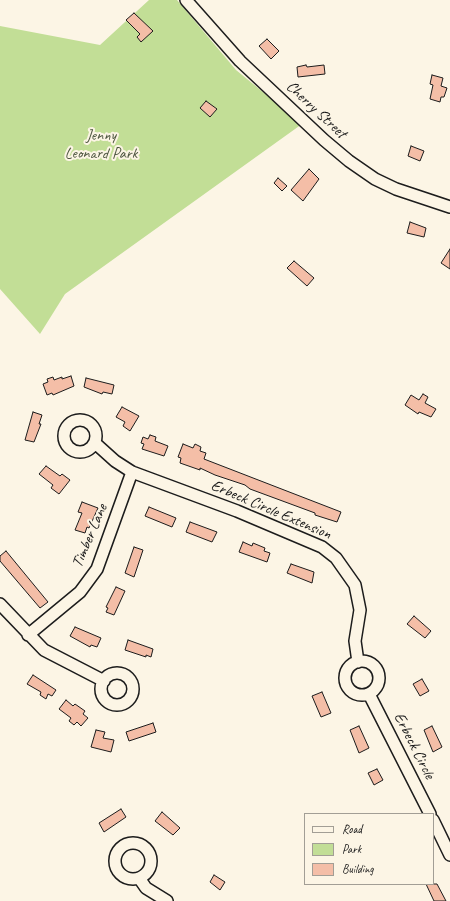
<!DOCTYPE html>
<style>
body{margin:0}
#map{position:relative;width:450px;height:901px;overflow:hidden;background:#fcf5e5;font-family:Caveat,sans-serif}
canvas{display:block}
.legend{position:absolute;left:304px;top:813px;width:130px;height:72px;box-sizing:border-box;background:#fcf5e5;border:1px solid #a29e95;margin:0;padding:5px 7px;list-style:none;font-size:12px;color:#1c1c1c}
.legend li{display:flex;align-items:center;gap:8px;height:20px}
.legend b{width:20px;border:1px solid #a29e95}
</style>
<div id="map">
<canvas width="450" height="901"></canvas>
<ul class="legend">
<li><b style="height:5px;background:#fcf5e5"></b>Road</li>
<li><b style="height:11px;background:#c2de96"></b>Park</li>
<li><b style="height:11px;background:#f4bea7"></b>Building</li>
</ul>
</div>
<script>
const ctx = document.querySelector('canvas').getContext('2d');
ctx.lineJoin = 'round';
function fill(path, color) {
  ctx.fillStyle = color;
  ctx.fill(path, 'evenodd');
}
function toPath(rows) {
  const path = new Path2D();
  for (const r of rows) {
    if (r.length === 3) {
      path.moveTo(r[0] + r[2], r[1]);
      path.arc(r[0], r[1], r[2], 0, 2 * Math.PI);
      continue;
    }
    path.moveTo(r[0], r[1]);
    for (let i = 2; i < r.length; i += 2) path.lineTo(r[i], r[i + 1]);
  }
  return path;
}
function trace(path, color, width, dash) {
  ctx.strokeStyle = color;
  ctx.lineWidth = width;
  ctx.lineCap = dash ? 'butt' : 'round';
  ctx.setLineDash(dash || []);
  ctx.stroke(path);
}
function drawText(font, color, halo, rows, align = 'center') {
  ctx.font = font + ' Caveat,sans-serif';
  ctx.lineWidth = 4;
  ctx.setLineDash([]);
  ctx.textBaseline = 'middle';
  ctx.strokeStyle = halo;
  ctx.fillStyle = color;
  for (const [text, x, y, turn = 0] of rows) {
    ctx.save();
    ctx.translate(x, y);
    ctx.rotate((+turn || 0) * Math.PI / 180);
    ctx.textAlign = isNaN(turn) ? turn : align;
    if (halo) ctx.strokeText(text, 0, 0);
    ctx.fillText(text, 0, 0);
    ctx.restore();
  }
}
fill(toPath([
 [149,0,177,0,236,70,302,124,65,294,40,334,0,289,0,26,100,45]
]), '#c2de96');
const building = toPath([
 [134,13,153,31,141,42,137,37,140,34,126,20,134,13],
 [267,39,279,51,271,59,259,46,267,39],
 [306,65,307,67,324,65,325,74,298,77,297,67,306,65],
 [432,75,443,78,441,86,447,88,444,97,441,97,440,102,430,99,433,85,430,84,432,75],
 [206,101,217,109,210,117,200,108,206,101],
 [411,146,424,151,420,161,408,156,411,146],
 [309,169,319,179,303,201,291,190,309,169],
 [278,178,287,186,282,191,274,183,278,178],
 [410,222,426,228,424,237,407,233,410,222],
 [450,249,450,269,441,263,450,249],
 [294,261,314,278,307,286,287,268,294,261],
 [71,376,74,386,53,395,52,393,47,395,43,384,48,382,47,379,53,377,54,380,62,377,62,379,71,376],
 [86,378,114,385,112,394,103,392,102,394,84,387,86,378],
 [423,394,428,397,425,403,436,409,431,417,419,412,418,414,405,405,411,395,419,400,423,394],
 [122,407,139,416,130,431,123,426,125,422,116,417,122,407],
 [33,412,42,415,39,424,41,424,34,442,25,440,33,412],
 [150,435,156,437,155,441,168,446,164,456,142,449,144,444,141,443,143,437,148,439,150,435],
 [183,444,193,448,195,444,201,447,200,451,206,453,204,459,341,512,337,522,315,515,315,513,250,489,245,485,215,475,200,468,200,470,180,463,181,458,178,457,183,444],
 [46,466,60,476,62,474,70,480,59,494,51,488,53,485,39,474,46,466],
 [82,502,98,508,89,528,87,527,85,533,75,530,82,513,78,512,82,502],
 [149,507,176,518,172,527,145,516,149,507],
 [190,522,217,532,212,542,186,532,190,522],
 [243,542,252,546,253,543,265,548,264,551,270,553,267,562,239,552,243,542],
 [134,547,143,550,134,577,125,573,134,547],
 [6,551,48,602,40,608,0,561,0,556,6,551],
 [291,564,314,572,312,583,287,573,291,564],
 [116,587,125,591,114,615,106,612,108,608,106,607,116,587],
 [414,616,431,631,425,638,407,624,414,616],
 [75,627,101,638,97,647,91,645,90,647,70,636,75,627],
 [128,640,153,649,151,657,146,655,146,657,125,650,128,640],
 [33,675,56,690,52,696,48,694,46,699,40,695,41,692,27,684,33,675],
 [422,679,429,691,420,696,413,684,422,679],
 [322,692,331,713,321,717,312,696,322,692],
 [66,700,73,706,75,704,85,711,83,714,88,718,81,726,77,722,74,725,69,721,71,718,59,709,66,700],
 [153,723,156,732,129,741,126,732,153,723],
 [359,726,369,748,359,753,350,730,359,726],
 [432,726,442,747,433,752,424,730,432,726],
 [96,730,105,732,103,738,114,740,111,752,91,747,96,730],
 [377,769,383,780,374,785,368,773,377,769],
 [121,809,126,817,104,832,99,823,121,809],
 [162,812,180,828,173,835,155,821,162,812],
 [214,875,225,882,220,890,210,882,214,875],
 [426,884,437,884,446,901,434,901,426,884]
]);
fill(building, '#f4bea7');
trace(building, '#1c1c1c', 1);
const minor = toPath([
 [186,0,240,61,324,140,349,161,375,179,396,189,450,207],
 [80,436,16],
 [95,443,115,461,132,472,237,511,322,547,336,558,355,585,360,610,355,641,358,662],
 [0,604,44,650,104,681],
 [28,635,80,592,97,569,132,472],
 [362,678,17],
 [117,689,16],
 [369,694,430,814],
 [433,820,450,855],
 [133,861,18],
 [139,878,146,888,167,901]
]);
trace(minor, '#1c1c1c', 14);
trace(minor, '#fcf5e5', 11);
drawText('16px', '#1c1c1c', '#fcf5e5', [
 ["Cherry Street",316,110,43],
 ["Erbeck Circle Extension",271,510,23],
 ["Timber Lane",90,536,-67],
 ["Erbeck Circle",414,746,63]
]);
drawText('16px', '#4e5641', '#fcf5e5', [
 ["Jenny",101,136],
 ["Leonard Park",101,154]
]);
</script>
